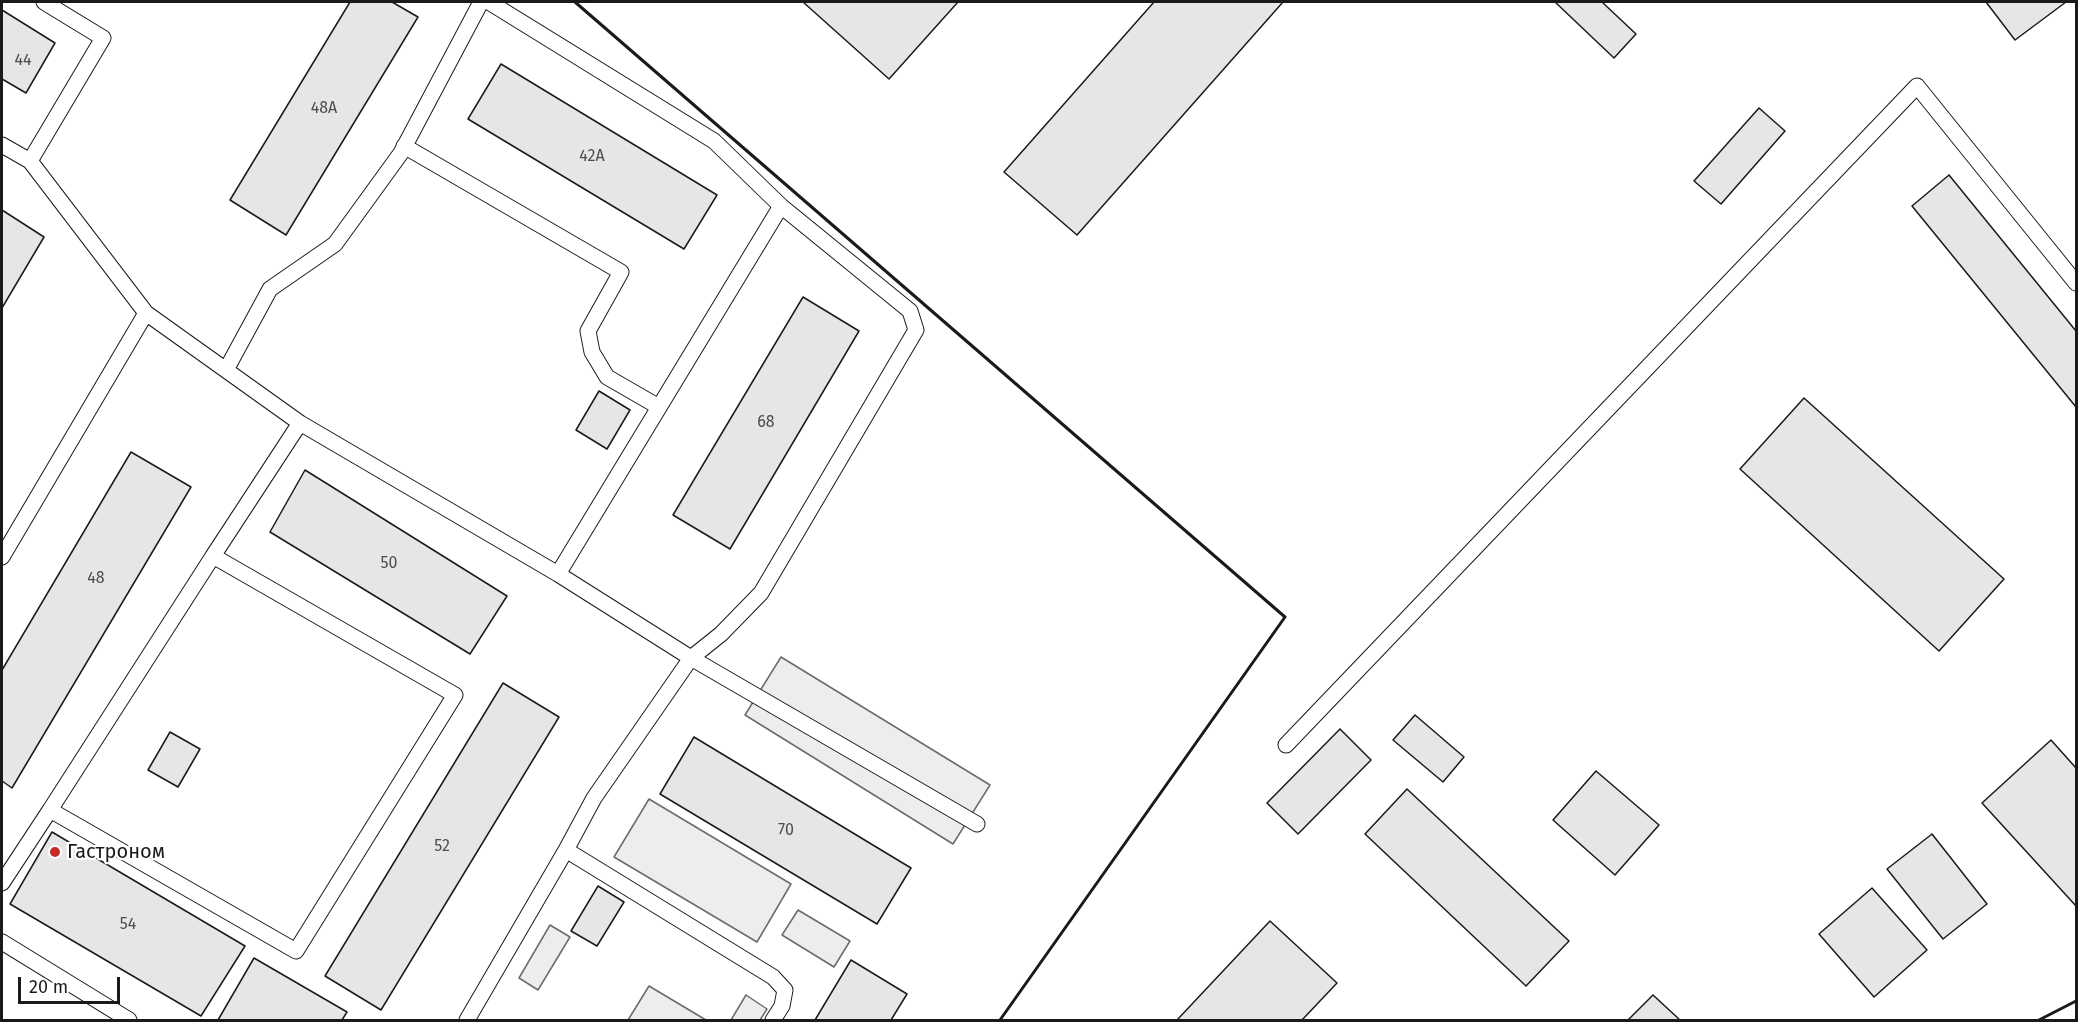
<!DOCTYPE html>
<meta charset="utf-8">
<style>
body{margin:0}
#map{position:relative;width:2078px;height:1022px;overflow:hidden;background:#fff;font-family:"Fira Sans",sans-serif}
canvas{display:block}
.frame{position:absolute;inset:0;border:3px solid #1a1a1a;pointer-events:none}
.scale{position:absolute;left:18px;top:977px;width:102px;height:27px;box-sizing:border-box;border:3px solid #1a1a1a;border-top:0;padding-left:8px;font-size:18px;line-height:21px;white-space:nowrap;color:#1a1a1a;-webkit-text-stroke:4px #fff;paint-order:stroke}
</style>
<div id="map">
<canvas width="2078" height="1022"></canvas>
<div class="frame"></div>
<div class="scale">20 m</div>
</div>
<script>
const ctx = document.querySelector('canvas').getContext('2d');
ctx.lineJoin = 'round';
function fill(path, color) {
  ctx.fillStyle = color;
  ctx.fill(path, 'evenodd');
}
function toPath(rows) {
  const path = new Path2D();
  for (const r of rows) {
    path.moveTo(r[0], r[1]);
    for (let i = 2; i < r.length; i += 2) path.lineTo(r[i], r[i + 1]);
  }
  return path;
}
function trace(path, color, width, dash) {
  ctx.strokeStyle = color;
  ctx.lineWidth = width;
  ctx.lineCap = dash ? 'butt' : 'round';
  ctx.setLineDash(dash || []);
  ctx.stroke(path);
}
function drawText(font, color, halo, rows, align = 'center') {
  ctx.font = font + ' "Fira Sans",sans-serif';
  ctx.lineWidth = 4.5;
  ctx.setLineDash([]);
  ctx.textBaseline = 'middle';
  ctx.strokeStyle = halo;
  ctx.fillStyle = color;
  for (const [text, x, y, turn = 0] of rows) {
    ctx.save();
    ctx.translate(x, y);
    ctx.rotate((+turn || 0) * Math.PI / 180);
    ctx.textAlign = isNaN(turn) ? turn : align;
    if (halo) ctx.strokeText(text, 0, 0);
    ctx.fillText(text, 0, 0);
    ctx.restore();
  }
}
const built = toPath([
 [781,657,990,785,953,844,745,715,781,657],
 [649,799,791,884,757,942,614,857,649,799],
 [798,910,850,941,834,967,782,935,798,910],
 [550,925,570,937,538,990,519,978,550,925],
 [649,986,706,1020,628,1020,649,986],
 [746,995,767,1009,760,1020,731,1020,746,995]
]);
fill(built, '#ededed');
trace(built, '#6a6a6a', 1.5);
const building = toPath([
 [350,2,392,2,418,17,286,235,230,200,350,2],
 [803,2,958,2,889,79,803,2],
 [1154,2,1283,2,1077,235,1004,172,1154,2],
 [1555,2,1602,2,1636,34,1614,58,1555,2],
 [1986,2,2066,2,2015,40,1986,2],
 [2,10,55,43,26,93,2,79,2,10],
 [501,64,717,195,684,249,468,119,501,64],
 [1759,108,1785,131,1721,204,1694,181,1759,108],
 [1949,175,2076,331,2076,407,1912,206,1949,175],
 [2,210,44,237,2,308,2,210],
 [803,297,859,331,730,549,673,515,803,297],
 [599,391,630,410,607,449,576,430,599,391],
 [1804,398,2004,579,1939,651,1740,469,1804,398],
 [131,452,191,487,12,788,2,781,2,670,131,452],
 [305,470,507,596,470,654,270,532,305,470],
 [503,683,559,717,381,1010,325,976,503,683],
 [1415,715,1464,757,1443,782,1393,740,1415,715],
 [1340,729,1371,760,1298,834,1267,803,1340,729],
 [170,732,200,749,178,787,148,770,170,732],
 [694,737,911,868,877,924,660,794,694,737],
 [2051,740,2076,768,2076,906,1982,803,2051,740],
 [1596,771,1659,825,1615,875,1553,820,1596,771],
 [1407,789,1569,941,1526,986,1365,834,1407,789],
 [52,832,245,946,201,1016,10,904,52,832],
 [1932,834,1987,904,1943,939,1887,869,1932,834],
 [598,886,624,902,597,946,571,931,598,886],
 [1872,888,1927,950,1874,997,1819,934,1872,888],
 [1270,921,1337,983,1302,1020,1177,1020,1270,921],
 [254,958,347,1012,342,1020,218,1020,254,958],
 [851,960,907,994,891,1020,815,1020,851,960],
 [1653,995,1680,1020,1628,1020,1653,995]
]);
fill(building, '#e6e6e6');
trace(building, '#1a1a1a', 1.5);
const lane = toPath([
 [489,2,714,141,781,206,558,574],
 [2,145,30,161,146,313,300,423,213,556,455,695,296,951,50,810,2,883],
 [404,146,621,272,588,331,592,352,607,377,659,407],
 [30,161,103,38,44,2],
 [781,206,910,311,916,330,761,593,721,634,691,658,977,824],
 [226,370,270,289,335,244,401,153,481,2],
 [300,423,558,574,691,658,594,798,566,850],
 [2,557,146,313],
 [1286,745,1917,86,2076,283],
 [50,810,213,556],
 [2,942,129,1020],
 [467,1020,566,850,773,977,785,990,782,1006,773,1020]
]);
trace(lane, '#1a1a1a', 17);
trace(lane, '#fff', 15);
trace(toPath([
 [575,2,1285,617,1000,1020],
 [2039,1020,2076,1001]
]), '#1a1a1a', 3);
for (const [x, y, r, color] of [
 [55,852,6,"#c62828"]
]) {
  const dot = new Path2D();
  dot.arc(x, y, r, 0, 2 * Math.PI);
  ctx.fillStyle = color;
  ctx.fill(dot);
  trace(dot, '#fff', 2);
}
drawText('16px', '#4d4d4d', null, [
 ["44",23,61],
 ["48А",324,109],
 ["42А",592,157],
 ["68",766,423],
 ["50",389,564],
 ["48",96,579],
 ["70",786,831],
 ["52",442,847],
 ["54",128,925]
]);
drawText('20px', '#1a1a1a', '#fff', [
 ["Гастроном",67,852]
], 'left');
</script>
